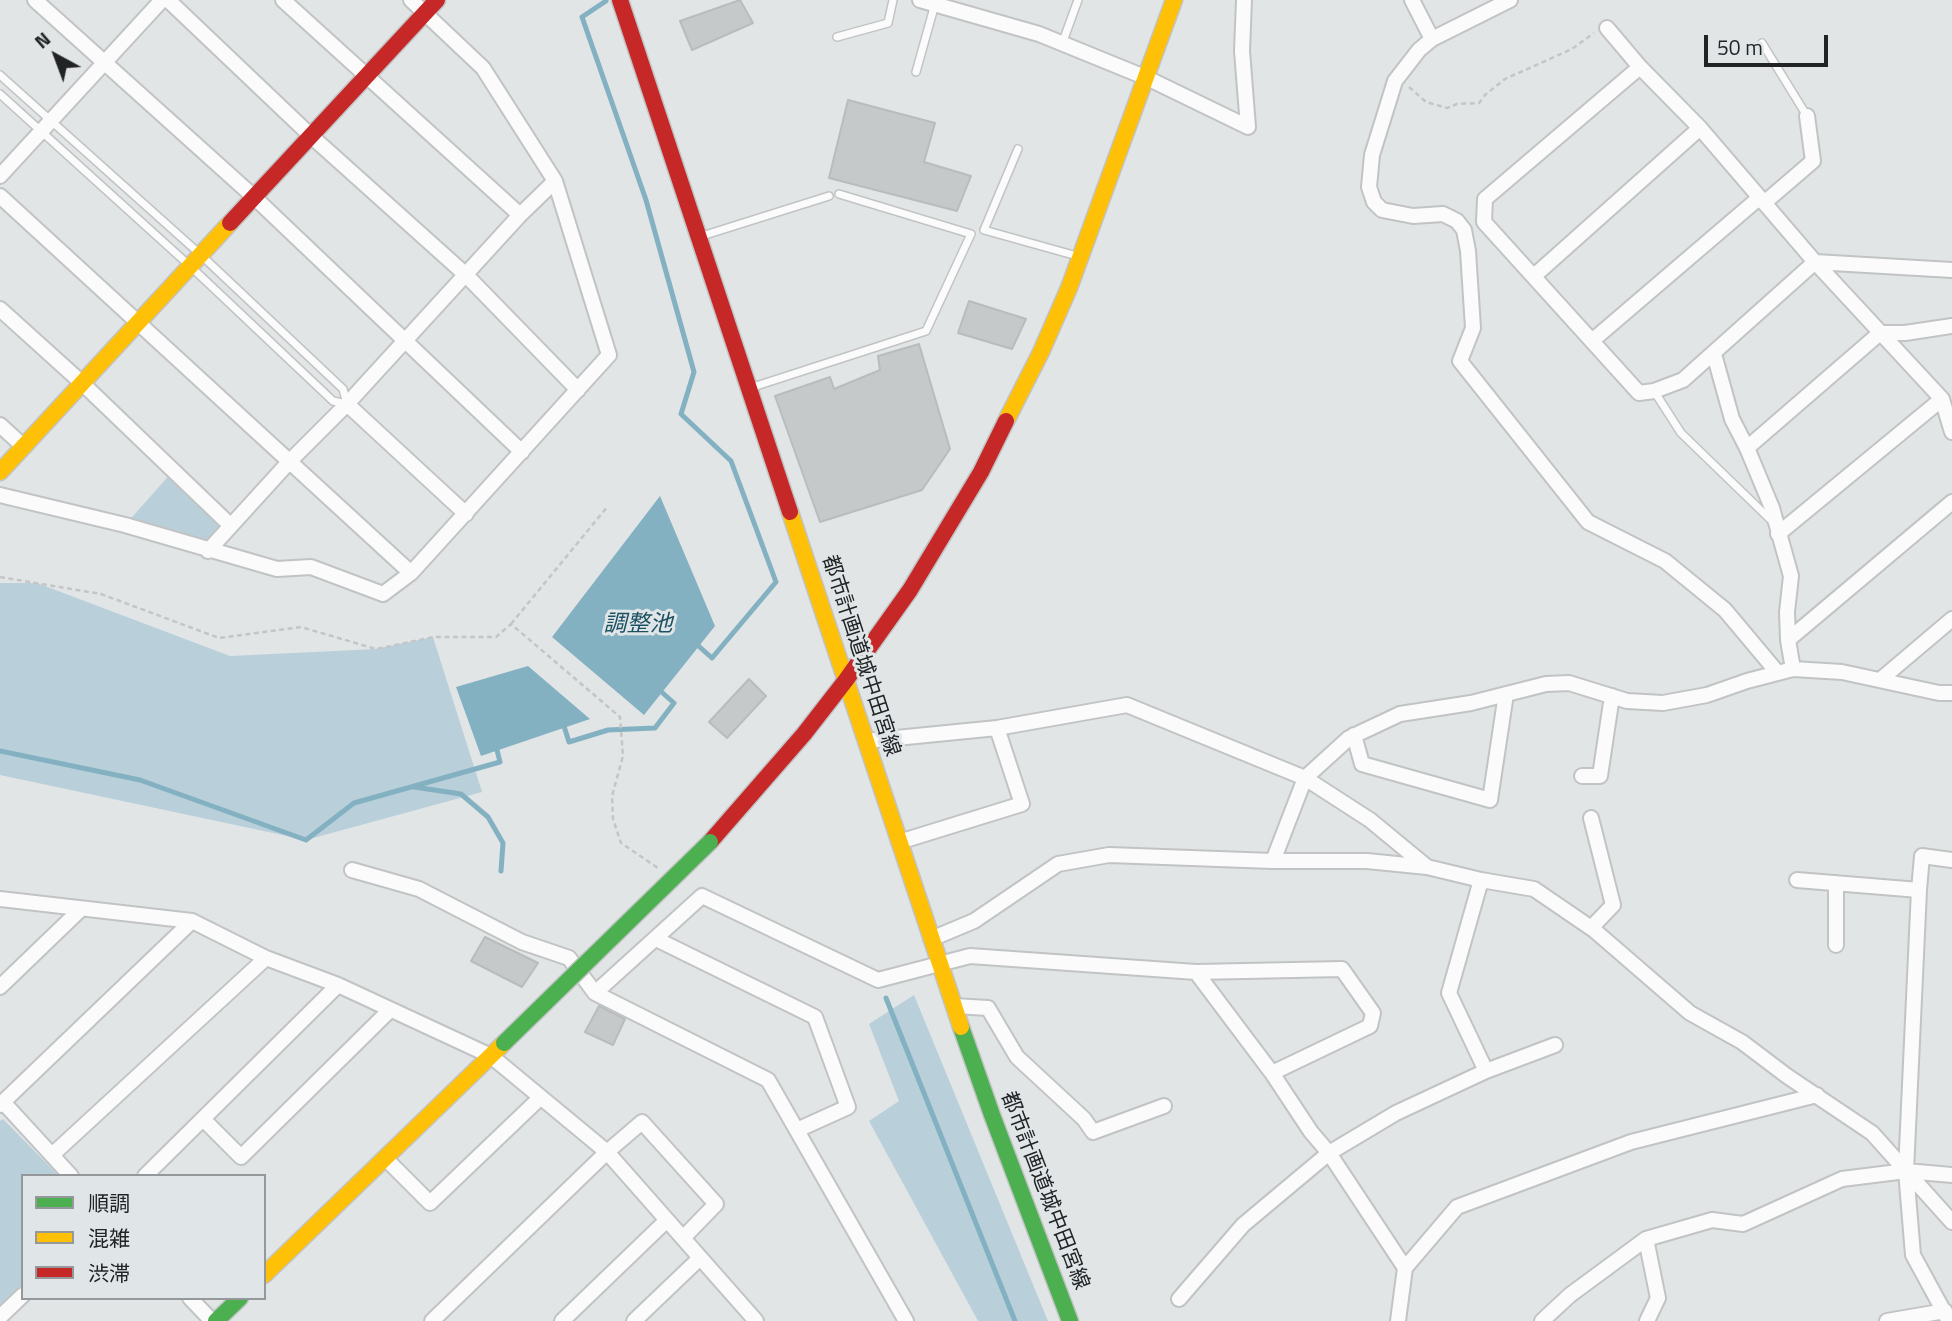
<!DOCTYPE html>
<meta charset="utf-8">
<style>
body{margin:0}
#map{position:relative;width:1952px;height:1321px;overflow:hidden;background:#e2e5e6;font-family:"Titillium Web","Noto Sans JP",sans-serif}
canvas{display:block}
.legend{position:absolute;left:21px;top:1174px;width:245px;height:126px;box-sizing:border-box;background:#e0e6e8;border:2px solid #94989a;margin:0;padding:9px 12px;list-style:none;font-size:21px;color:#212324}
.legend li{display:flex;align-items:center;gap:14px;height:35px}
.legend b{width:35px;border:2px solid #94989a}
.north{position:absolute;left:21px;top:21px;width:70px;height:70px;-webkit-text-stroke:5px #e0e6e8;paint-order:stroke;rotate:319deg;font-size:19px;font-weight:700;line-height:28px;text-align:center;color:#212324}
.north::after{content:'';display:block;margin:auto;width:24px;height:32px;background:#212324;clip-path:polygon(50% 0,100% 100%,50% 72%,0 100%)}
.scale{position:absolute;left:1704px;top:35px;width:124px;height:32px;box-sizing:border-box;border:4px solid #212324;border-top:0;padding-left:9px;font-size:21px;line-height:24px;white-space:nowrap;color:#212324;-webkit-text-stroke:5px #e0e6e8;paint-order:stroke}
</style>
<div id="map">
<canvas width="1952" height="1321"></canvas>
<ul class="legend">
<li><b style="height:9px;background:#4caf50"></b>順調</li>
<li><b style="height:9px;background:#ffc107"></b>混雑</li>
<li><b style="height:9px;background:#c62828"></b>渋滞</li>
</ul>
<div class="north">N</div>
<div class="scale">50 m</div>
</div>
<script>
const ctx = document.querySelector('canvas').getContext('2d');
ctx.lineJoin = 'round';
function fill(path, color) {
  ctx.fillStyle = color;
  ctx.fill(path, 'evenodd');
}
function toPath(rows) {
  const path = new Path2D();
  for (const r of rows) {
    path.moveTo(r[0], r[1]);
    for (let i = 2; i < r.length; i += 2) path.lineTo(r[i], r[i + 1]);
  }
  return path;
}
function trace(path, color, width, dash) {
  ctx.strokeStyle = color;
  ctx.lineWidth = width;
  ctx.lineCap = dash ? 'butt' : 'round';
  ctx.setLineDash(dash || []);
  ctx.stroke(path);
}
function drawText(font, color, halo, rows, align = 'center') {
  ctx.font = font + ' "Titillium Web","Noto Sans JP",sans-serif';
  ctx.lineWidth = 6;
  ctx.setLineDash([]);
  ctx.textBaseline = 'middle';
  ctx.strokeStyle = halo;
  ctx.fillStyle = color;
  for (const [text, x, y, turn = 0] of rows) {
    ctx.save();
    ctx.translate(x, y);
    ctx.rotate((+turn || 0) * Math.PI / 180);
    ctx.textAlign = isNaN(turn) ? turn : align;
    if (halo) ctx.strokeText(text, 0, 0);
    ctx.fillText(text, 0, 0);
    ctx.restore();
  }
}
fill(toPath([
 [173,471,230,525,208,551,125,525],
 [0,583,37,583,230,656,376,649,433,637,482,792,306,840,0,775],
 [914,995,1048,1321,978,1321,869,1121,899,1101,869,1024],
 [3,1119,59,1176,23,1176,23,1284,0,1307,0,1121]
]), '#b9d0da');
fill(toPath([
 [660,496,715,626,644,715,552,637],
 [528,666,590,719,481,756,456,687]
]), '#84b1c2');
trace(toPath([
 [606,1,582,17,646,200,694,372,681,414,731,461,776,582,712,658,694,642],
 [563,723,569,742,608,730,655,728,674,703,657,688],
 [0,751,140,780,306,840,354,803,500,762,496,746],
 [414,787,461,794,488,817,503,843,501,871],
 [886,998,1015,1321]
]), '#84b1c2', 5);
const building = toPath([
 [740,0,753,23,692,50,680,21,740,0],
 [848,100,935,123,924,162,971,176,957,211,829,178,848,100],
 [969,301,1026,319,1012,349,958,333,969,301],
 [919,344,950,449,922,490,820,522,775,396,830,377,834,389,880,370,878,356,919,344],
 [749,679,766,696,727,738,709,722,749,679],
 [485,937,538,963,522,987,471,961,485,937],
 [599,1006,625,1019,613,1045,585,1032,599,1006]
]);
fill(building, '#c6c9c9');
trace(building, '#b9bcbd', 2);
const lane = toPath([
 [837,37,888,23,893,0],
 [1762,43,1807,116],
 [1062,44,1078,0],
 [916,72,935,4],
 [0,75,201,255,343,389,347,404],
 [0,94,190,266,333,401,347,404],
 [1018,149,984,230,1077,256],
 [702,236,829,196],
 [753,387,926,331,971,234,839,194],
 [1654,391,1681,433,1773,522]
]);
const street = toPath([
 [35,0,254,197,522,452],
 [168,0,310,135,466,275,578,390],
 [283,0,520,215],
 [920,0,1039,34,1147,78,1248,127,1242,51,1244,0],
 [1412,0,1432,39],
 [1510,0,1432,39,1419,50,1395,81,1372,155,1369,187,1374,202,1382,210,1413,216,1443,214,1457,221,1464,230,1468,251,1473,328,1460,361,1588,522,1665,561,1725,610,1777,672],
 [1607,28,1640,67,1700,128,1815,262,1942,399,1952,432],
 [1640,67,1485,199,1484,222,1639,393,1654,391,1683,380,1815,262,1952,270],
 [0,176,162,0],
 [0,196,411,573],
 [1764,203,1813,161,1807,116],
 [1534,276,1700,128],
 [0,309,82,383,230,525],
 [1593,340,1759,198],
 [1714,354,1732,419,1747,448,1772,508,1791,576,1787,612,1788,640,1793,669],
 [347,404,466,514],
 [0,425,24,447],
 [1747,448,1880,333,1905,333,1952,326],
 [0,495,125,525,277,569,311,567,383,594,411,573,609,355,555,181,483,68,411,0],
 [1778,534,1942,399],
 [208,551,289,462,347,404,520,215,555,181],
 [1788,640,1952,502],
 [1880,680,1952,619],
 [1952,693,1939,693,1842,672,1793,669,1747,681,1707,695,1663,703,1627,701,1569,683,1546,684,1471,703,1400,714,1349,738,1305,778,1273,861,1367,861,1427,867,1481,880,1534,889,1594,930,1690,1013,1742,1042,1787,1076,1872,1133,1952,1222],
 [1354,735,1362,764,1490,800,1506,694],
 [866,741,997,728,1127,705,1305,778,1370,820,1427,867],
 [1582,776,1600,776,1612,696],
 [1591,818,1613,905,1591,928],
 [899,842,1022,804,997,728],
 [352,870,419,889,522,942,569,958,595,993],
 [1481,880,1449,993,1486,1071],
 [1797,880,1919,890,1922,856,1952,860],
 [1919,890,1906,1171,1913,1255,1949,1321],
 [0,899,192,921,266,958,338,985,491,1056,607,1152,756,1321],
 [656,939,815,1017,848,1107,797,1130],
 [931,939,974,921,1058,864,1109,855,1273,861],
 [1836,945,1836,883],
 [1196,972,1272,1073,1311,1132,1329,1153,1405,1268],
 [0,987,81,909],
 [954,1006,988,1008,1017,1057,1084,1119,1093,1132,1164,1106],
 [3,1102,71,1176],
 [0,1105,192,921],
 [203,1119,241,1157,390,1010],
 [52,1155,266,958],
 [385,1158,430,1203,541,1097],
 [145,1176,338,985],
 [1646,1239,1658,1298,1647,1321],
 [190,1298,212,1321],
 [1179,1299,1243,1225,1329,1153,1396,1113,1486,1071,1555,1045],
 [0,1317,23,1295],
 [432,1321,607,1152,642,1122,716,1204,683,1238],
 [562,1321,667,1220],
 [634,1321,700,1258],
 [906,1321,768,1080,595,993,702,896,878,980,970,956,1196,972,1342,969,1373,1013,1370,1026,1272,1073],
 [1398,1321,1405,1268,1457,1207,1631,1142,1817,1095],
 [1542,1321,1570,1295,1646,1239,1712,1220,1743,1224,1842,1179,1906,1171,1952,1175],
 [1887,1321,1945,1311]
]);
const fast = toPath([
 [961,1027,992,1115,1070,1321],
 [216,1321,240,1298]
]);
const slow = toPath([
 [1006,421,1041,352,1069,288,1174,0],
 [0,472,230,223],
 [790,512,961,1027],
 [264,1275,504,1043]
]);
const jam = toPath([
 [620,0,790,512],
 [230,223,437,0],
 [710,842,804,734,846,680,910,590,981,472,1006,421]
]);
trace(lane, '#c1c3c4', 10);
trace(street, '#c1c3c4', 18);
trace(fast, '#c1c3c4', 19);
trace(slow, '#c1c3c4', 19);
trace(jam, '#c1c3c4', 19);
trace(toPath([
 [1409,87,1426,102,1447,108,1457,104,1479,103,1485,95,1505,79,1572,49,1594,33],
 [0,577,101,594,219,638,301,627,376,649,433,637,496,637,511,624,620,717,623,756,612,796,613,819,621,843,658,868],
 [511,624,608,506]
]), '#c4c5c6', 2.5, [5, 3.5]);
trace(lane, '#fbfbfb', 7);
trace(street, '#fbfbfb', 14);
trace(fast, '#4caf50', 16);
trace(slow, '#ffc107', 16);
trace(jam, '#c62828', 16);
const fastBridge = toPath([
 [504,1043,710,842]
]);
trace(fastBridge, '#c1c3c4', 19, []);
trace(fastBridge, '#4caf50', 16);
drawText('21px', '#212324', '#e0e6e8', [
 ["都市計画道城中田宮線",860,656,72],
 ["都市計画道城中田宮線",1044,1191,69]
]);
drawText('italic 23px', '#1c5163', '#e0e6e8', [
 ["調整池",638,625]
]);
</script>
